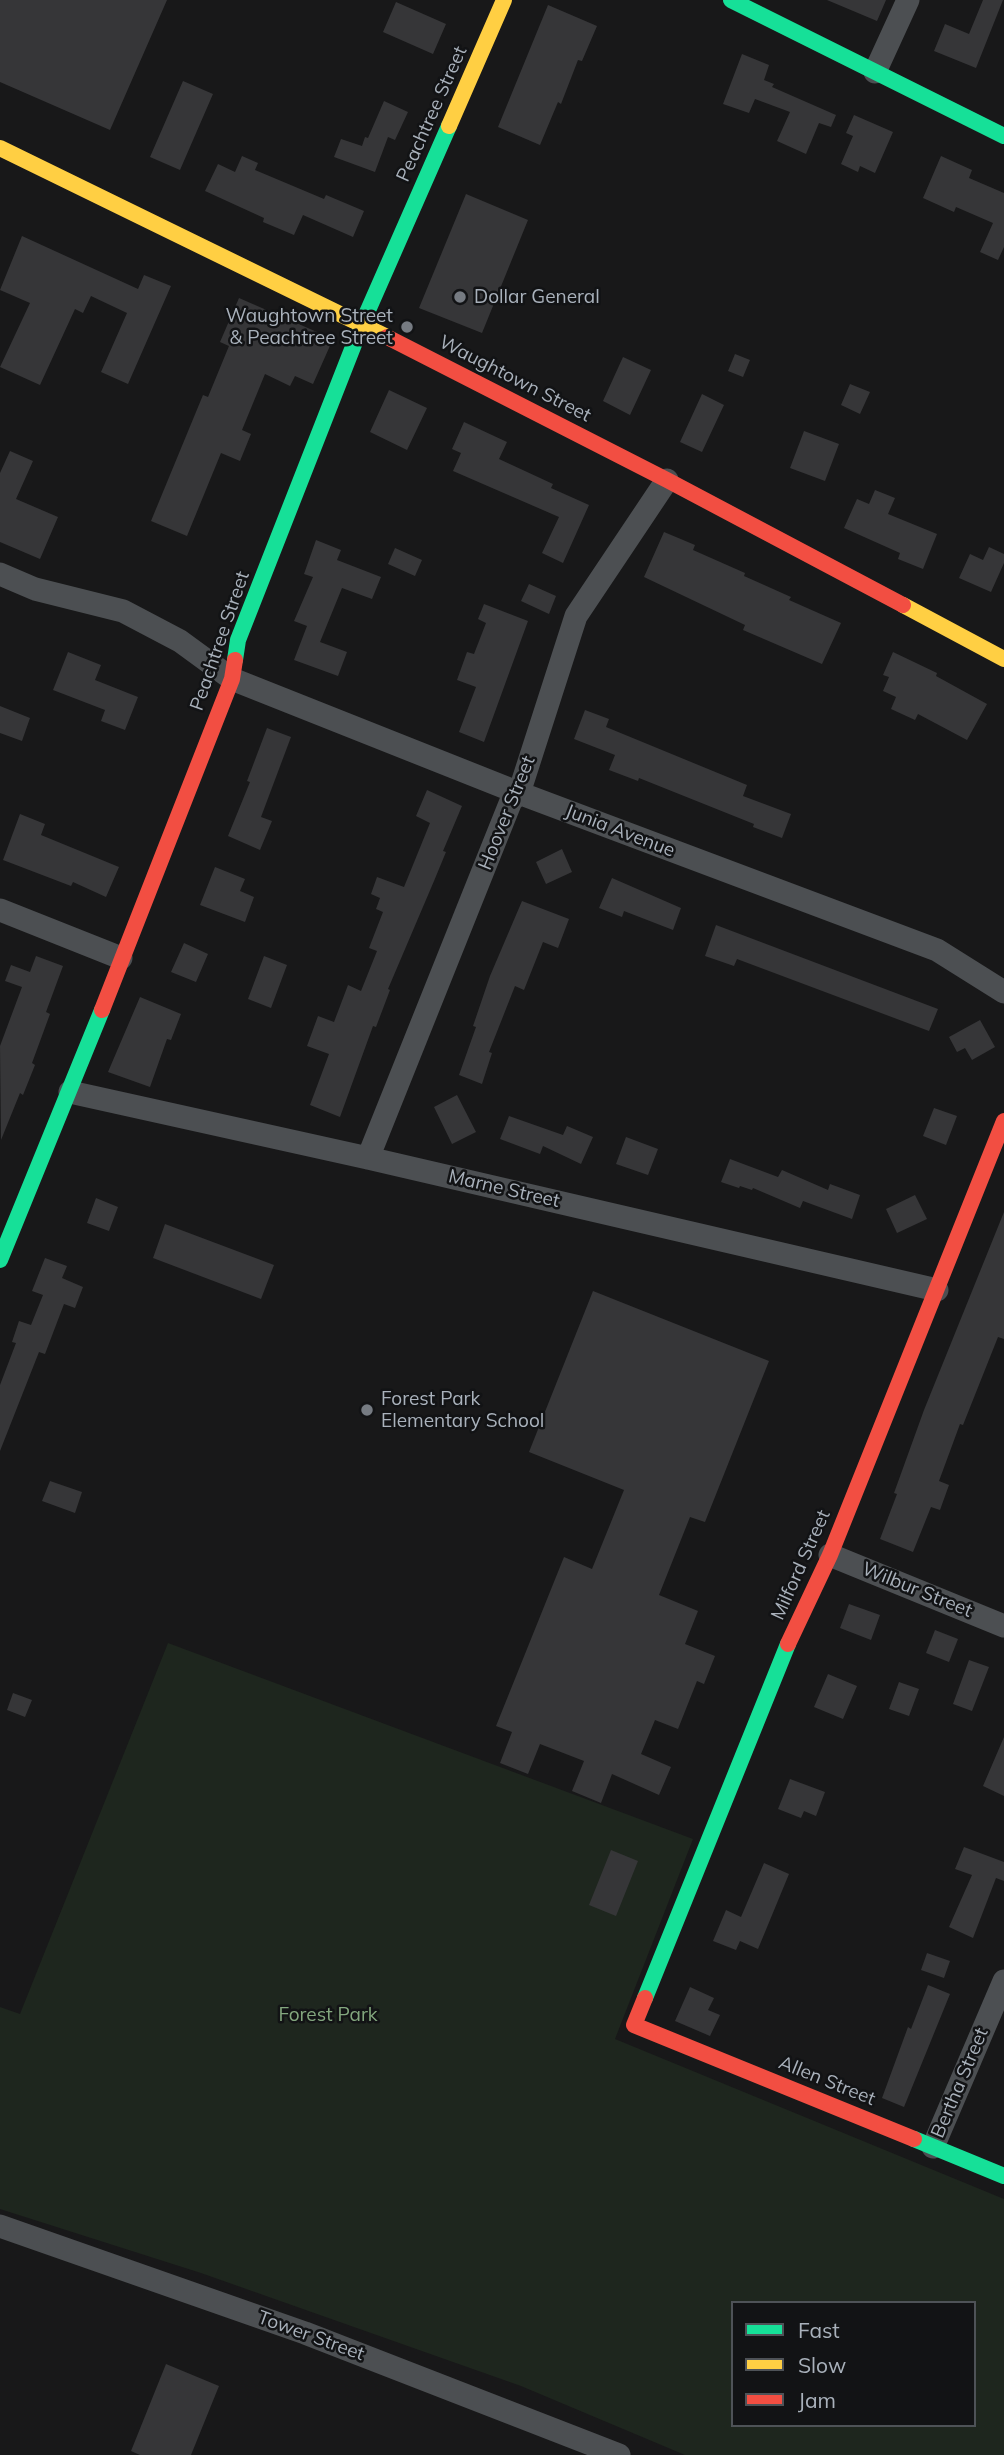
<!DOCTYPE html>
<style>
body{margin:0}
#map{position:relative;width:1004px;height:2455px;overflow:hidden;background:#181819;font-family:Mulish,sans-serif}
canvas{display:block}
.legend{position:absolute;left:731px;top:2301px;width:245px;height:126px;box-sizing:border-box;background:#121315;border:2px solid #4e5257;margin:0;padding:9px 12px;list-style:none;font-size:21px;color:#a9b1bb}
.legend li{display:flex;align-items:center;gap:14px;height:35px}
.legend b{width:35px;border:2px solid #4e5257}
</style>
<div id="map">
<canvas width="1004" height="2455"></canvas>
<ul class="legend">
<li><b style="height:9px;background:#16e098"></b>Fast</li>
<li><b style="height:9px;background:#ffcf43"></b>Slow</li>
<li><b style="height:9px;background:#f24e42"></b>Jam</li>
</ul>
</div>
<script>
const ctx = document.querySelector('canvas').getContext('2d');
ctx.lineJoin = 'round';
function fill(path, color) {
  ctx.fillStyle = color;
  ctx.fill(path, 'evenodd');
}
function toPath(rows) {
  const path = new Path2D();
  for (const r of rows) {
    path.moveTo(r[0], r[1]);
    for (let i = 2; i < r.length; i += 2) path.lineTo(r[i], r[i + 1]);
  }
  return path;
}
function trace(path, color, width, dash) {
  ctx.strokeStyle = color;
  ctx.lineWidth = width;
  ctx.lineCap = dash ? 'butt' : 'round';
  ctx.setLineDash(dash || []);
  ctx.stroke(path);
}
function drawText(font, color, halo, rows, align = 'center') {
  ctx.font = font + ' Mulish,sans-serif';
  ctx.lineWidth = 5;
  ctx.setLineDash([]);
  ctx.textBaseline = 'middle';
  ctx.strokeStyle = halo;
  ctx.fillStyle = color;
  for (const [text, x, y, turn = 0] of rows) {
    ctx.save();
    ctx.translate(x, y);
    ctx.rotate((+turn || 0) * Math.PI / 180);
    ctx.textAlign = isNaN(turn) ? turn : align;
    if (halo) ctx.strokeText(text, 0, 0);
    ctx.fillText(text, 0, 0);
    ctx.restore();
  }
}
fill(toPath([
 [168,1643,693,1839,615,2039,1004,2199,1004,2455,685,2455,521,2386,201,2273,0,2209,0,2007,20,2014],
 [733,2303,974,2303,974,2425,733,2425]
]), '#1e261e');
fill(toPath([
 [0,0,167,0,110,130,0,82],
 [827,0,886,0,877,21],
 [983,0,1003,0,976,68,934,51,945,24,969,34],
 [396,2,446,24,433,54,383,32],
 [548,5,597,26,582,61,578,60,561,104,558,102,540,145,498,127],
 [742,54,769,65,764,80,774,84,772,87,836,115,831,127,819,123,806,154,777,141,790,112,755,99,749,113,723,104],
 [183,81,213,94,180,170,150,157],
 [384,101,408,112,395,140,388,137,375,172,334,157,341,139,362,146,365,137,368,138],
 [854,115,893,132,875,173,860,166,858,172,841,164,853,136,846,133],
 [242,156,258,163,255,170,324,199,326,195,364,211,353,237,303,215,294,235,263,222,264,218,205,191,218,164,235,172],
 [941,156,972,170,969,178,1004,193,1004,247,998,260,980,252,993,223,956,207,954,212,923,198],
 [466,194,528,220,482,333,419,308],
 [22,236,138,289,144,275,171,286,128,384,101,372,127,313,91,296,83,313,75,309,40,385,0,367,30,303,0,290],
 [239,298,333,339,313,384,295,376,290,386,265,374,242,430,251,434,240,461,221,453,187,536,151,521,203,395,208,397,229,346,220,342],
 [735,354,750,360,743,377,728,371],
 [623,357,651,370,630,415,603,401],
 [850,384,870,392,860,414,841,405],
 [389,390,427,408,407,450,370,432],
 [702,394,724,405,702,452,680,442],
 [464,422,507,442,499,459,553,484,551,488,589,505,563,563,542,553,559,517,453,471,461,453,452,449],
 [804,431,839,444,825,481,790,468],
 [10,451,33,461,16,499,58,517,40,559,0,542,0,473],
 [875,490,895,498,888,514,937,534,923,569,898,559,900,553,844,528,857,499,869,504],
 [664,532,695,545,693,550,745,573,744,576,791,597,789,600,841,623,822,664,743,630,745,625,644,577],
 [316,540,341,550,337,560,381,577,372,599,342,588,320,642,347,652,338,676,294,660,307,626,294,621,313,577,304,574],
 [989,547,1004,554,1004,563,991,592,959,578,970,554,983,560],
 [395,548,422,560,415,576,388,564],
 [529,584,556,596,549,614,521,601],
 [484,604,528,621,484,742,459,732,476,687,457,680,467,652,474,654,486,623,478,619],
 [68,652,101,665,95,680,138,697,125,730,101,721,105,710,53,690],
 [893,652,937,673,936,676,987,704,967,740,918,714,915,720,891,709,896,697,883,691,889,677,883,675],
 [0,706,30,718,22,741,0,733],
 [585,710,609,719,606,727,747,785,743,796,791,814,782,838,753,827,754,824,639,778,638,781,609,770,615,755,574,739],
 [267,728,291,737,261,817,272,821,260,850,228,836,250,782,247,781],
 [427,790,462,806,443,851,446,852,434,881,388,989,390,990,376,1027,373,1026,340,1117,310,1105,329,1054,307,1046,318,1016,334,1022,348,985,361,991,377,951,369,948,383,912,376,909,380,898,371,894,377,877,404,887,430,823,416,816],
 [20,814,45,824,41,835,119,867,106,897,73,882,71,886,3,860],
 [562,849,572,872,546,884,536,862],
 [215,867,245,879,240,891,254,897,245,922,200,905],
 [612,878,681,908,673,930,624,911,622,917,599,908],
 [522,901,569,919,558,948,543,942,524,990,515,986,489,1052,492,1053,482,1084,459,1075,476,1027,473,1026,490,976],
 [716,925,938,1009,929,1031,737,959,734,966,705,956],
 [184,943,208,954,196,982,171,972],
 [36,956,63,966,46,1012,50,1014,32,1063,35,1065,23,1095,20,1093,1,1140,0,1046,22,987,5,981,11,965,30,972],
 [264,956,287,965,271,1008,248,999],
 [140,997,181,1014,171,1040,167,1039,150,1087,108,1072],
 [980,1020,995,1047,972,1060,965,1048,957,1052,949,1037],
 [457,1095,476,1132,452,1144,434,1107],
 [934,1108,957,1116,946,1145,923,1136],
 [509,1116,563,1135,567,1126,593,1137,581,1164,543,1146,540,1154,500,1139],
 [626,1137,658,1149,648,1175,616,1164],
 [730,1159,778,1177,782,1170,828,1190,830,1184,860,1195,852,1219,803,1201,800,1208,753,1188,752,1190,740,1186,739,1188,721,1182],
 [915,1195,927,1219,897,1233,886,1209],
 [96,1198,118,1207,109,1231,87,1223],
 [1004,1212,1004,1339,998,1337,963,1425,960,1424,939,1481,949,1485,940,1510,931,1507,913,1552,880,1539,897,1494,894,1493,924,1410],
 [165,1224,274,1265,261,1299,153,1258],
 [45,1258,67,1266,62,1278,83,1287,75,1308,64,1304,45,1354,39,1352,0,1451,0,1385,16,1343,12,1342,19,1321,31,1325,43,1295,32,1291],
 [593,1291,769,1361,705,1522,690,1517,659,1595,698,1611,685,1644,715,1656,704,1684,697,1681,678,1729,655,1720,641,1754,671,1767,659,1795,612,1774,601,1803,572,1791,584,1761,540,1744,528,1774,500,1763,512,1732,496,1726,564,1557,592,1569,624,1490,529,1452],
 [50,1481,82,1492,75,1513,42,1501],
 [849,1604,880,1615,871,1640,840,1628],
 [935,1630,958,1639,949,1662,926,1653],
 [969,1660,989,1667,972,1711,953,1704],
 [828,1674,857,1686,843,1719,814,1707],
 [899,1682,919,1689,909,1716,889,1709],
 [13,1693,32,1700,25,1717,7,1710],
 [1004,1737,1004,1796,983,1786],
 [790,1779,825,1792,816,1816,804,1811,801,1818,778,1809],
 [964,1847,1004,1862,1004,1881,996,1878,973,1938,949,1927,972,1875,955,1869],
 [611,1850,638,1861,616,1916,589,1905],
 [764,1863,789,1874,758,1949,740,1941,736,1950,713,1941,726,1910,741,1917],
 [927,1953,950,1961,944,1978,921,1970],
 [928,1985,950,1994,904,2107,882,2098,908,2027,911,2029],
 [690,1987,714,1998,708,2010,720,2015,710,2036,675,2021],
 [166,2364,219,2386,191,2455,140,2455,131,2451]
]), '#363638');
trace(toPath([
 [875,72,908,0],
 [0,574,35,589,123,611,180,641,232,679,519,793,937,950,1004,992],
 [0,910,121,958],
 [70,1092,368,1158,937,1290],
 [368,1158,511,801,519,793,576,616,667,480],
 [830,1555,1004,1626],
 [933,2147,1004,1981],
 [0,2226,305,2333,619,2455]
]), '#4c4f52', 23);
trace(toPath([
 [731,0,1004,136],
 [235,660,238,640,362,324,449,126],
 [0,1260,102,1010],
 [645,1998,788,1644],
 [914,2139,1004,2176]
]), '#16e098', 16);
trace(toPath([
 [449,126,504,0],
 [0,148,387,337],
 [903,605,1004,659]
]), '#ffcf43', 16);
trace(toPath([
 [387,337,667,480,903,605],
 [102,1010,232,679,235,660],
 [788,1644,830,1555,1004,1121],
 [645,1998,634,2025,914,2139]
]), '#f24e42', 16);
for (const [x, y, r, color] of [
 [460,297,7,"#767b82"],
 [407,327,7,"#767b82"],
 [367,1410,7,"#767b82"]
]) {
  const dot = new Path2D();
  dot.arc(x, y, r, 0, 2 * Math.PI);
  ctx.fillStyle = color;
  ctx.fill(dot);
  trace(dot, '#121315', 2.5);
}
drawText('19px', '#a9b1bb', '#121315', [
 ["Peachtree Street",432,114,-66],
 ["Waughtown Street",515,379,27],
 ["Peachtree Street",220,641,-71],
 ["Hoover Street",507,813,-68],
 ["Junia Avenue",620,831,21],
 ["Marne Street",504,1189,13],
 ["Milford Street",801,1565,-66],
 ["Wilbur Street",917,1590,22],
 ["Allen Street",827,2081,22],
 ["Bertha Street",960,2083,-67],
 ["Tower Street",311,2336,20]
]);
drawText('19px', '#a9b1bb', '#121315', [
 ["Dollar General",474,297],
 ["Waughtown Street",393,316,"right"],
 ["& Peachtree Street",393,338,"right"],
 ["Forest Park",381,1399],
 ["Elementary School",381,1421]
], 'left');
drawText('19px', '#83a77e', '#121315', [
 ["Forest Park",328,2015]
]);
</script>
